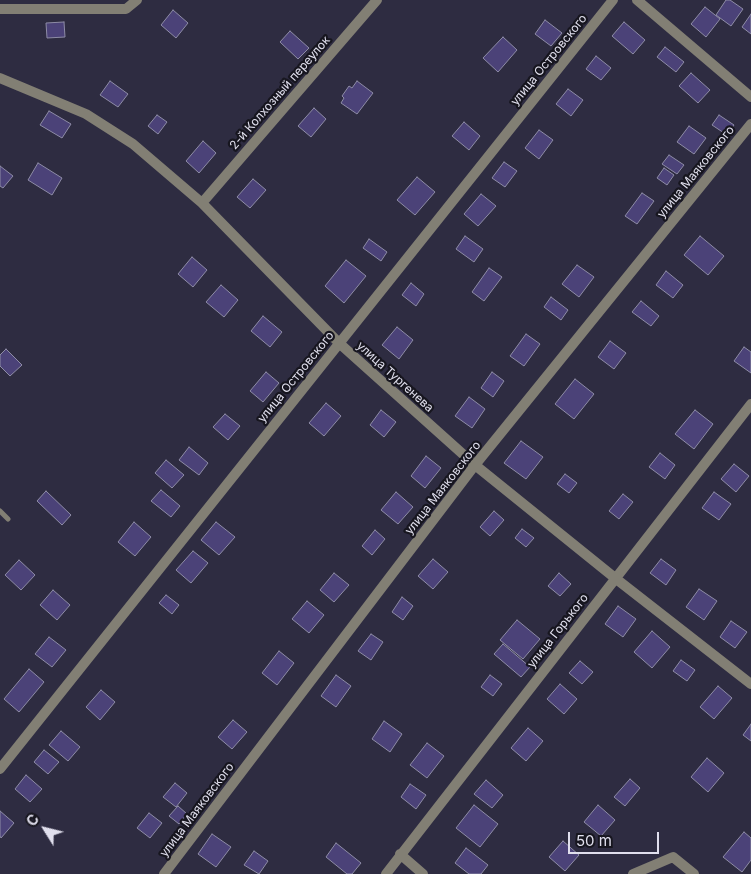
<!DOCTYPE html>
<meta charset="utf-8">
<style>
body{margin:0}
#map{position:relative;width:751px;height:874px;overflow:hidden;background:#2e2c41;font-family:Inter,sans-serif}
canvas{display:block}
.north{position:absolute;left:20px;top:804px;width:50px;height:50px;-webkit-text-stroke:4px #17161f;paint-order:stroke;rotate:306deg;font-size:14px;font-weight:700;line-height:20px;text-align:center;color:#e0dfed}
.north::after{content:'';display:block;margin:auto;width:18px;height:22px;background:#e0dfed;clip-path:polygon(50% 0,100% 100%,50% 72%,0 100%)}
.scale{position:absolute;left:568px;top:832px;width:91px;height:22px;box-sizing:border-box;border:2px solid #e0dfed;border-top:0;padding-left:6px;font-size:15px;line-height:18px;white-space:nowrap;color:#e0dfed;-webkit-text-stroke:4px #17161f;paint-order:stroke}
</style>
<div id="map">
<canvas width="751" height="874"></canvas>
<div class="north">С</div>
<div class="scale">50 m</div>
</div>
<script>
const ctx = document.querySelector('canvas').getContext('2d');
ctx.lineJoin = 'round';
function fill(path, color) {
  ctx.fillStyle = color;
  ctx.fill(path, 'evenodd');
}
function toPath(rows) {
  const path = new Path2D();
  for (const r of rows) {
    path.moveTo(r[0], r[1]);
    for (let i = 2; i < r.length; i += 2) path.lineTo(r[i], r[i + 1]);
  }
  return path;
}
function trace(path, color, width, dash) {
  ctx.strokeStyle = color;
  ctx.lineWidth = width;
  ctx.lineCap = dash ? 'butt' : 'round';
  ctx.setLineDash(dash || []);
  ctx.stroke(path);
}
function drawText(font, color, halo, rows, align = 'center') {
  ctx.font = font + ' Inter,sans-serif';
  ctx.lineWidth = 4.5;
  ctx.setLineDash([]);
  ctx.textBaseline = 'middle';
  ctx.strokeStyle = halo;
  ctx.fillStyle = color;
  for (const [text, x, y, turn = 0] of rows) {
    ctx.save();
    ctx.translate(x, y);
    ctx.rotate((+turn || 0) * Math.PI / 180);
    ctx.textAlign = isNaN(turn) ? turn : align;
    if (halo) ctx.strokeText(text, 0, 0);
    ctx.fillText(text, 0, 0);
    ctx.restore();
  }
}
const building = toPath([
 [726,0,730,0,743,9,731,26,716,15,726,0],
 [705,7,720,19,706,37,691,24,705,7],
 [173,10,188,23,176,38,161,25,173,10],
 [751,14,751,34,742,27,751,14],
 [545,20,562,33,551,46,535,34,545,20],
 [64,22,65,37,47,38,46,23,64,22],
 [624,22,645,40,633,54,612,36,624,22],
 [290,31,309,48,298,59,280,42,290,31],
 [503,37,517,50,498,72,483,58,503,37],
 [665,47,684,62,676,72,657,57,665,47],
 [596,56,611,68,601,80,586,69,596,56],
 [691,73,710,90,698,103,679,86,691,73],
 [110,81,128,94,118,107,100,95,110,81],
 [357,81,373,93,357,114,341,103,344,98,342,96,349,86,352,88,357,81],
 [568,89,583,100,571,116,556,104,568,89],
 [314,108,326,119,311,137,298,126,314,108],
 [49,111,71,124,62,138,40,125,49,111],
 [157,115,167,122,158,134,148,126,157,115],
 [719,115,734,125,727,135,712,125,719,115],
 [464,122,480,136,469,150,452,136,464,122],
 [689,126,706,138,694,154,677,142,689,126],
 [539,130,553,140,539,159,525,148,539,130],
 [203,141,216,153,199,173,186,161,203,141],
 [669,155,684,165,677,174,662,164,669,155],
 [504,162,517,171,505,187,492,178,504,162],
 [38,163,62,178,52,195,28,180,38,163],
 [0,166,13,176,3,188,0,186,0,166],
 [664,168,674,175,667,185,657,178,664,168],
 [417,177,435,192,415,215,397,200,417,177],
 [253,179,266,190,250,208,237,197,253,179],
 [642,193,654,201,637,224,625,216,642,193],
 [481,194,496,206,478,226,464,214,481,194],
 [465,236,483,249,474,262,456,249,465,236],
 [700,236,724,256,708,275,684,255,700,236],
 [369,239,387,252,381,261,363,248,369,239],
 [192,257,207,270,193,287,178,274,192,257],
 [346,260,366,276,344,303,325,286,346,260],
 [577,265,594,277,579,297,562,284,577,265],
 [489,268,502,277,484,301,472,292,489,268],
 [666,271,683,285,673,298,656,285,666,271],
 [411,283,424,294,416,306,402,295,411,283],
 [221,285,238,300,224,317,206,302,221,285],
 [551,297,568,310,561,320,544,307,551,297],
 [641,301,659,316,651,326,632,312,641,301],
 [263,316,282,332,270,347,251,331,263,316],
 [397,327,413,340,399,359,382,345,397,327],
 [526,334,540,344,524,366,510,356,526,334],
 [610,341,626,353,614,369,598,357,610,341],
 [744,347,751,352,751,373,734,361,744,347],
 [6,349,22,365,10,376,0,366,0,355,6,349],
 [266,372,279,383,263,402,250,391,266,372],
 [492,372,504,381,493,397,481,388,492,372],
 [575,379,594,394,574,419,555,404,575,379],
 [469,397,485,409,472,428,455,416,469,397],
 [326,403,341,416,324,436,309,423,326,403],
 [381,410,396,422,384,437,370,425,381,410],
 [695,410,713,424,694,449,675,434,695,410],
 [225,414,240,426,228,440,213,427,225,414],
 [521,441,543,457,526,479,504,463,521,441],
 [189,447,208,463,199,475,179,460,189,447],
 [660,453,675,465,665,479,649,467,660,453],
 [426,456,441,468,425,488,411,476,426,456],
 [166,460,184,475,172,488,155,473,166,460],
 [734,464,749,476,736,492,721,479,734,464],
 [565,474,577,483,569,493,557,484,565,474],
 [161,490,180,506,171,517,151,501,161,490],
 [46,491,71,515,62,525,37,501,46,491],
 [396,492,413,507,398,524,381,510,396,492],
 [714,492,731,504,719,520,702,508,714,492],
 [623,494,633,502,619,519,609,511,623,494],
 [494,511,504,520,490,536,480,527,494,511],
 [134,522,151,537,135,556,118,542,134,522],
 [216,522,235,537,219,555,201,540,216,522],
 [522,529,534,538,526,547,515,538,522,529],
 [375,530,385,539,372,555,362,546,375,530],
 [193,551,208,563,191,583,176,570,193,551],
 [433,559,448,572,433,589,418,576,433,559],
 [661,559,676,570,666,585,650,573,661,559],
 [19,560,35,575,21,590,5,575,19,560],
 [334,573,349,585,334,602,320,590,334,573],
 [559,573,571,584,560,596,548,586,559,573],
 [699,589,717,601,704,620,686,607,699,589],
 [53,590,70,605,57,620,40,605,53,590],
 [166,595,179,605,172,614,159,603,166,595],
 [402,597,413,606,403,620,392,612,402,597],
 [307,601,324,615,309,633,292,619,307,601],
 [618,606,636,619,623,637,605,624,618,606],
 [517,620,540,639,523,659,500,640,517,620],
 [731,621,747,632,735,648,720,637,731,621],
 [652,631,670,647,652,668,634,652,652,631],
 [371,634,383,642,371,660,358,651,371,634],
 [49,637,66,650,52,667,35,654,49,637],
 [503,644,530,667,521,677,494,654,503,644],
 [279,651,294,663,277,685,262,673,279,651],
 [681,660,695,670,687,681,673,671,681,660],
 [580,661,593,672,582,684,569,673,580,661],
 [29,669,44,682,19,712,4,699,29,669],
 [336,675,351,686,336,707,321,696,336,675],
 [490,675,502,684,493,696,481,687,490,675],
 [560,684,577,699,564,714,547,699,560,684],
 [718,686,732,698,714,719,700,707,718,686],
 [101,690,115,702,100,720,86,707,101,690],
 [233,720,247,732,232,749,218,737,233,720],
 [384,721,402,734,390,752,372,739,384,721],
 [751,724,751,741,743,735,751,724],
 [528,728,543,741,526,761,511,748,528,728],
 [61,731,80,747,68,761,49,745,61,731],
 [427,743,444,756,427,778,410,765,427,743],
 [44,750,59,762,48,774,34,762,44,750],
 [707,758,724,773,708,792,691,777,707,758],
 [26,775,42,789,30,802,15,789,26,775],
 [630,779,640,788,625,806,614,797,630,779],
 [486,780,503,795,492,808,474,794,486,780],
 [175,783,187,793,176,807,163,797,175,783],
 [410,784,426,795,416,809,401,797,410,784],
 [474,805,498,824,480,847,456,828,474,805],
 [598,805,615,820,601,836,584,822,598,805],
 [178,806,187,814,179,824,169,816,178,806],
 [0,811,14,823,1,838,0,836,0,811],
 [149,813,162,823,150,838,137,828,149,813],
 [744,832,751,838,751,860,742,872,723,857,744,832],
 [212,834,231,847,216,867,198,854,212,834],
 [563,841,579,855,565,871,549,857,563,841],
 [336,843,361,863,352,874,347,874,326,857,336,843],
 [466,848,488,865,481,874,469,874,455,863,466,848],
 [254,851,268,861,259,874,244,865,254,851]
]);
fill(building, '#4b4278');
trace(building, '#8e8ca6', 1);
trace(toPath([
 [0,511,8,519]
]), '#827f74', 5);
trace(toPath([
 [637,0,751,97],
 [0,9,126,9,137,0],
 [0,78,86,114,133,144,202,203,339,343,475,465,615,578,751,684],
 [202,203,377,0],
 [0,769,613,0],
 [400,854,423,874],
 [164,874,475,465,751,124],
 [386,874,751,404],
 [633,874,673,857,694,874]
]), '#827f74', 10);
drawText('12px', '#e0dfed', '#17161f', [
 ["улица Островского",549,60,-51],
 ["2-й Колхозный переулок",280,93,-49],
 ["улица Маяковского",696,172,-51],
 ["улица Островского",296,377,-51],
 ["улица Тургенева",395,377,42],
 ["улица Маяковского",443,488,-52],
 ["улица Горького",558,631,-52],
 ["улица Маяковского",197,810,-53]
]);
</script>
